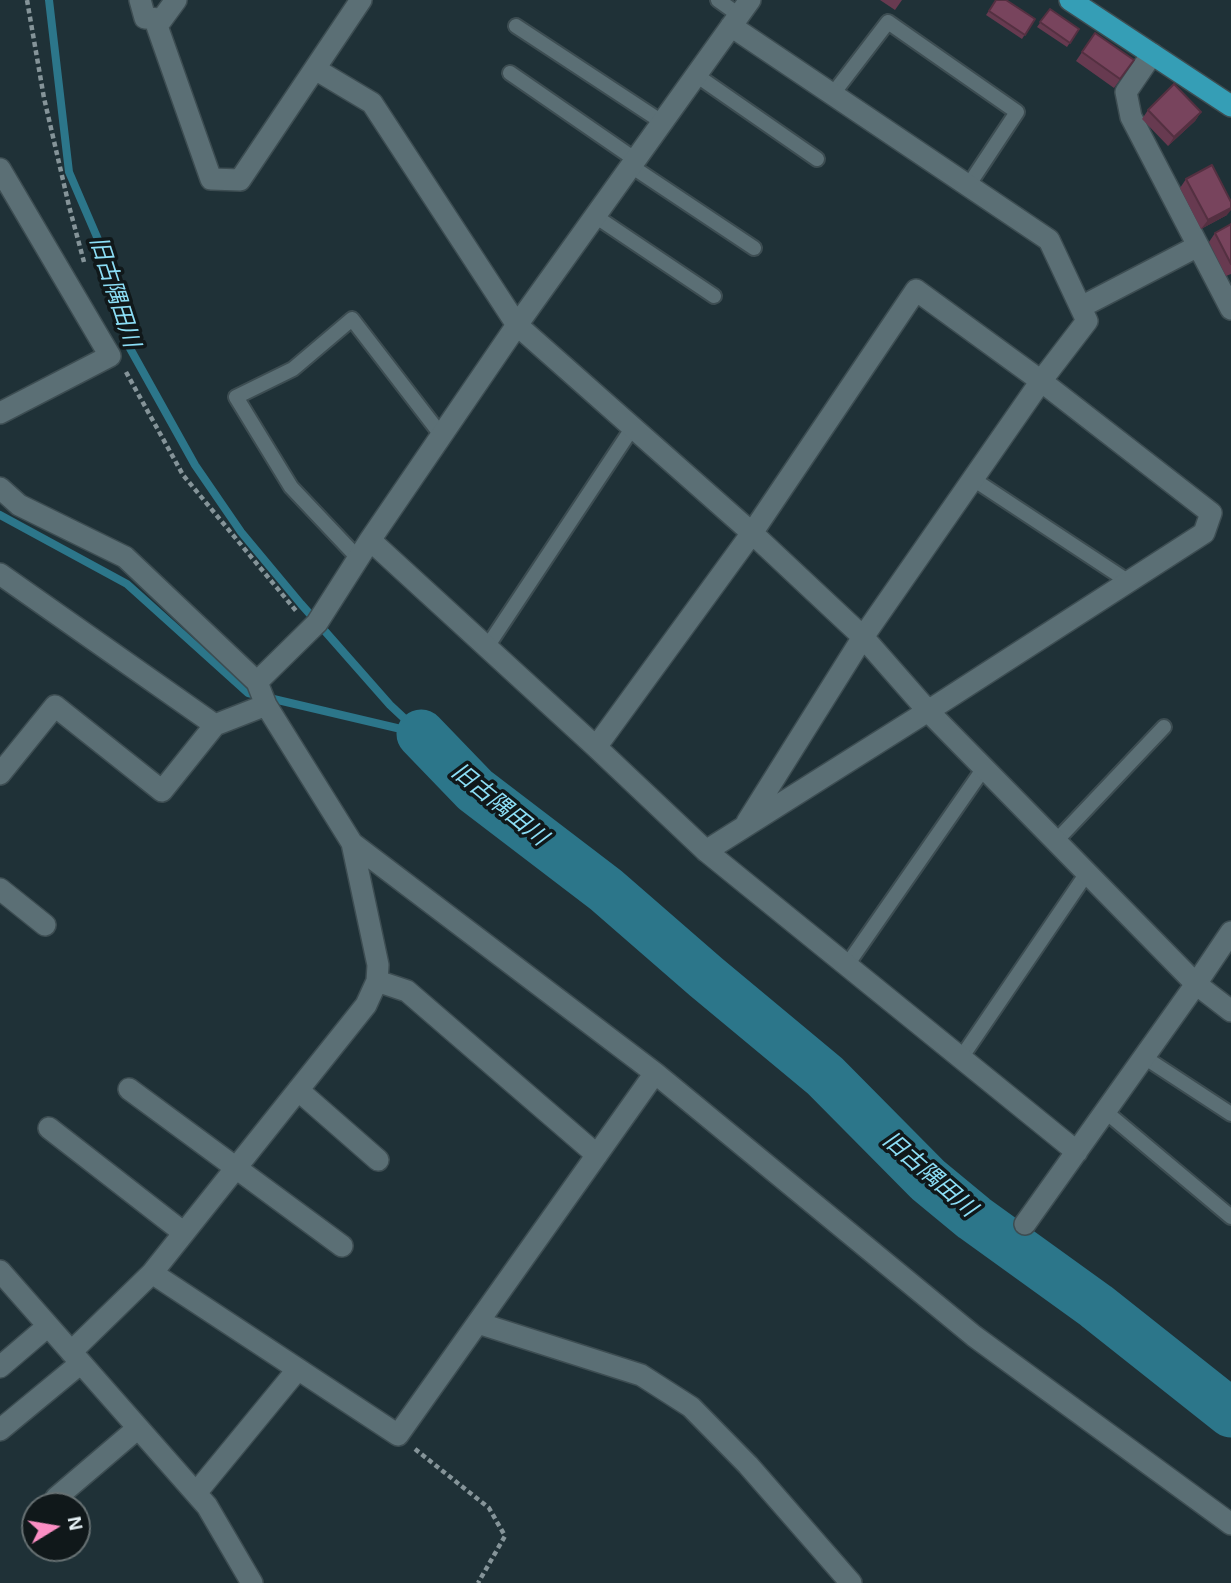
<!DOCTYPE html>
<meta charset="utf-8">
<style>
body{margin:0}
#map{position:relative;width:1231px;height:1583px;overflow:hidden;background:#1f3137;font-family:Helvetica,sans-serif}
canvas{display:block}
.north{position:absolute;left:21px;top:1492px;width:70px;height:70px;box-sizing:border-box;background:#10181a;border:2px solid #667072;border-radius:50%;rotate:79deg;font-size:19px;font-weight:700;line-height:28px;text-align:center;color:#e8f3f7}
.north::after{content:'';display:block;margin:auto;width:24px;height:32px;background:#fb8fc4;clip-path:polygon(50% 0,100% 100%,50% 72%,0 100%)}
</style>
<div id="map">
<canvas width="1231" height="1583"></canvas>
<div class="north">N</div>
</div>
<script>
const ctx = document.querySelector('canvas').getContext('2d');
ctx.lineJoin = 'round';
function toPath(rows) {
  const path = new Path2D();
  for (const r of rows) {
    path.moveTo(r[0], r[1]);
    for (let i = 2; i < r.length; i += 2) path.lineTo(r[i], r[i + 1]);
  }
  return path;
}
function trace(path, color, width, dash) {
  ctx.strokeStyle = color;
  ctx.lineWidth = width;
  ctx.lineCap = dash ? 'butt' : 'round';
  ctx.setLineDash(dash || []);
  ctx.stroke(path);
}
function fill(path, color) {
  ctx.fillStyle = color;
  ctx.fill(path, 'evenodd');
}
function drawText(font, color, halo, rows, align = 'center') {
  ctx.font = font + ' Helvetica,"Noto Sans JP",sans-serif';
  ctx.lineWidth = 7;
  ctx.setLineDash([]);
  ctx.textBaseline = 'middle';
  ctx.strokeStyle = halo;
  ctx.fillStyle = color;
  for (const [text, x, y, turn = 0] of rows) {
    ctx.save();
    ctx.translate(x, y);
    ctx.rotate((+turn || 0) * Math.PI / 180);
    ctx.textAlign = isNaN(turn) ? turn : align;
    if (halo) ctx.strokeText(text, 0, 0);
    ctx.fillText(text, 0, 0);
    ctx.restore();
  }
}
trace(toPath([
 [49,0,69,172,103,251,127,343,195,465,241,532,301,604,390,705,421,734],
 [0,515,127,584,248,693,418,733]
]), '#2c768a', 8);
trace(toPath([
 [421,734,475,790,606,890,706,977,825,1076,928,1180,974,1218,1096,1306,1231,1413]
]), '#2c768a', 49);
const lane = toPath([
 [718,0,739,15],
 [516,26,662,122],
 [510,73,636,160],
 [696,75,817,159],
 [832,95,888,22,1017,112,968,186],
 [631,166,754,248],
 [595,216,714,296],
 [973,479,1129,582],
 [358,558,291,487,236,397,293,369,352,319,442,436],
 [487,647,633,427],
 [1056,841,1164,727],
 [847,965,984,768],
 [1144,1057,1231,1114],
 [961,1058,1087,873],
 [1106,1112,1231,1217]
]);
const street = toPath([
 [140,0,145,18,162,19],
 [176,0,157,26,211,179,240,180,361,0],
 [731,26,1049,240,1087,321,1041,381,863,637,747,822],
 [1152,54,1126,92,1131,117,1231,309],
 [315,69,372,103,517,325,752,533,863,637,928,711,1196,984,1231,1011],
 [0,169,110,356,0,413],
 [1081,307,1198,246],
 [0,488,19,505,125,557,257,682],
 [370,540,596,747,706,851,1077,1152],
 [0,574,215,725],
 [596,747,752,533,916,290,1041,381,1211,513,1204,533,928,711,706,851],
 [0,774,55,706,162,791,215,725,266,705,257,682,317,623,370,540,517,325,750,0],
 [352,843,655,1073,974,1336,1231,1524],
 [0,889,45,925],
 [377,981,407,991,597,1155],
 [129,1089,342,1246],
 [298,1090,378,1160],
 [49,1128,184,1233],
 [1025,1224,1196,984,1231,932],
 [0,1271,207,1506,252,1583],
 [152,1273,398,1435,655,1073],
 [478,1323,641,1375,691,1407,748,1465,851,1583],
 [71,1352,152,1273,366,1005,377,981,378,965,352,843,266,705],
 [0,1367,48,1326],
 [0,1430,81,1363],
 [196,1493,298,1369],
 [56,1498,138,1428]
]);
const primary = toPath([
 [1070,0,1231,106]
]);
trace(lane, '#3d4d52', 18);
trace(street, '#3d4d52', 24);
trace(primary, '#3d4d52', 24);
trace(toPath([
 [27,0,44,98,69,206,84,262],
 [126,372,183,475,297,612],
 [415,1449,489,1508,505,1536,478,1583]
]), '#859499', 4.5, [5, 3.5]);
trace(lane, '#5b6f75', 14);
trace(street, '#5b6f75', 21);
trace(primary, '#359eb6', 21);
fill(toPath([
 [880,0,902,0,895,10],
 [996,0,1035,19,1022,39,986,15],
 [1050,9,1079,29,1067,47,1037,27],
 [1095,33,1134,60,1114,88,1076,61],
 [1148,110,1201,112,1195,121,1168,146,1142,119],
 [1186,179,1227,215,1201,229,1180,188],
 [1231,224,1231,274,1226,276,1209,242,1215,233]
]), '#673a50');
fill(toPath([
 [1201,112,1195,121,1168,146,1174,137],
 [1231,208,1231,210,1227,215,1201,229,1208,220]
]), '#543041');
const building = toPath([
 [996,0,1006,0,1035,19,1025,35,989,11,996,0],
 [1050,9,1079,29,1070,43,1040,22,1050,9],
 [1095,33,1134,60,1120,79,1082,52,1095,33],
 [1174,84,1201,112,1174,137,1148,110,1174,84],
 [1212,165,1231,202,1231,208,1208,220,1186,179,1212,165],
 [1231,224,1231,264,1215,233,1231,224]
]);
fill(building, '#78445d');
trace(building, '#543041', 2);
drawText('italic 23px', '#8cdef6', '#10181a', [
 ["旧古隅田川",114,292,72],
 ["旧古隅田川",499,805,39],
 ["旧古隅田川",929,1175,41]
]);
</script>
